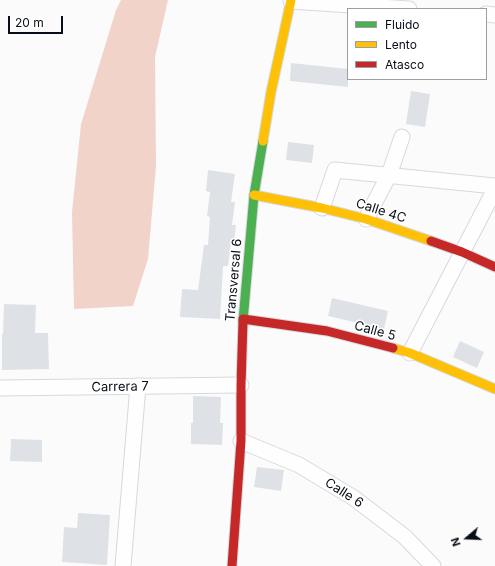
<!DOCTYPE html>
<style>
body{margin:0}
#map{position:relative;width:495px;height:566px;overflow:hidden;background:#fbfbfb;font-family:Inter,sans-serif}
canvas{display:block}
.legend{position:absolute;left:347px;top:8px;width:140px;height:72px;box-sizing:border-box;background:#fff;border:1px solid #9c9fa2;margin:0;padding:5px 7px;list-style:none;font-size:12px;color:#080e16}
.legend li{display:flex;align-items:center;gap:8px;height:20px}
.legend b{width:20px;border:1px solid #9c9fa2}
.north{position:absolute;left:447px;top:518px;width:40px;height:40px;-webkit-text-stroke:3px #fff;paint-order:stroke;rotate:251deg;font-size:11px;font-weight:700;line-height:16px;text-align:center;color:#080e16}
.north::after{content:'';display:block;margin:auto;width:14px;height:18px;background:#080e16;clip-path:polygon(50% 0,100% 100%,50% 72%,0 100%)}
.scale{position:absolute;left:8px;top:16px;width:55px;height:18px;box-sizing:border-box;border:2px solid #080e16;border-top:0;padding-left:5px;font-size:12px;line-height:14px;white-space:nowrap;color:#080e16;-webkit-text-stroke:3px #fff;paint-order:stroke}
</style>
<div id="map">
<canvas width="495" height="566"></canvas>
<ul class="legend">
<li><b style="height:5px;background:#4caf50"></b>Fluido</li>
<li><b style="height:5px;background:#ffc107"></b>Lento</li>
<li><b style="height:5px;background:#c62828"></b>Atasco</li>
</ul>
<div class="north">N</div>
<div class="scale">20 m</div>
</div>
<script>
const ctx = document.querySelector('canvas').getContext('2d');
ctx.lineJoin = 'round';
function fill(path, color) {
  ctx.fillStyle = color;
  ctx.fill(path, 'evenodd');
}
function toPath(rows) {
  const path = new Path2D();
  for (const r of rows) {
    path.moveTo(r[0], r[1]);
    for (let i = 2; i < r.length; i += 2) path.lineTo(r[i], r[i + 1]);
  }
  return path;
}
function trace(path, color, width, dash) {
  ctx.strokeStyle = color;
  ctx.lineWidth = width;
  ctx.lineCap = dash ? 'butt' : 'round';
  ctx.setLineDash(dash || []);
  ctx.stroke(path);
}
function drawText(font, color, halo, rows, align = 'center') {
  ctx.font = font + ' Inter,sans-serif';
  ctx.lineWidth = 3;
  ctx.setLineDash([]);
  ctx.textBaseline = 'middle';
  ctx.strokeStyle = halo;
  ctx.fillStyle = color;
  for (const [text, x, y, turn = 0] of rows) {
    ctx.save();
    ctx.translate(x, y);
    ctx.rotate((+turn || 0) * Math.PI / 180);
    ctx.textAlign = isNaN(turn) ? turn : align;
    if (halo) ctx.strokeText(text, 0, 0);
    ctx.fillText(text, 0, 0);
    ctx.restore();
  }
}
fill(toPath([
 [121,0,168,0,155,57,156,166,148,259,133,306,74,309,72,212,81,124,116,10]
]), '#f1d3ca');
fill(toPath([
 [291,63,348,69,348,87,290,81],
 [411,91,430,94,425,127,406,124],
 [288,142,314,145,312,163,286,160],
 [208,170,235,174,231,202,235,202,232,225,236,225,234,243,231,242,228,266,223,266,220,319,180,317,182,289,198,290,204,245,208,245,210,217,207,216,210,192,206,191],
 [332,298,388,311,384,329,328,316],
 [4,304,36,305,35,333,48,333,49,369,2,370,2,334,3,334],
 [460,341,484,352,477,368,453,357],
 [193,396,221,397,220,423,223,423,222,445,191,444,191,423,193,423],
 [11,439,42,440,42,462,10,461],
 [257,467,284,470,281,491,254,487],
 [78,513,110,515,107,565,62,562,64,527,77,528]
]), '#dee2e6');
const street = toPath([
 [291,1,409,9],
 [486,14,495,15],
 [322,208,335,170,495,186],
 [366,219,389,175,402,137],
 [410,353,495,189],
 [0,388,241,385],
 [241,441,299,465,354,498,405,537,433,566],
 [123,566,138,386]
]);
const fast = toPath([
 [243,321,254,195,263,141]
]);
const slow = toPath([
 [263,141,271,92,291,0],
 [254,195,322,208,366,219,431,241],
 [393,348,410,353,495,389]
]);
const jam = toPath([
 [431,241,462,252,495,267],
 [243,319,327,331,393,348],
 [232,566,241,441,241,385,243,321]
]);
trace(street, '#d5d9de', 17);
trace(fast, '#d5d9de', 11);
trace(slow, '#d5d9de', 11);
trace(jam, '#d5d9de', 11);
trace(street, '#fefefe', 15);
trace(fast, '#4caf50', 9);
trace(slow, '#ffc107', 9);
trace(jam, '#c62828', 9);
drawText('13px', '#080e16', '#fff', [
 ["Calle 4C",381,211,18],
 ["Transversal 6",234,280,-85],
 ["Calle 5",375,331,15],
 ["Carrera 7",120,387,-1],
 ["Calle 6",344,493,33]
]);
</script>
